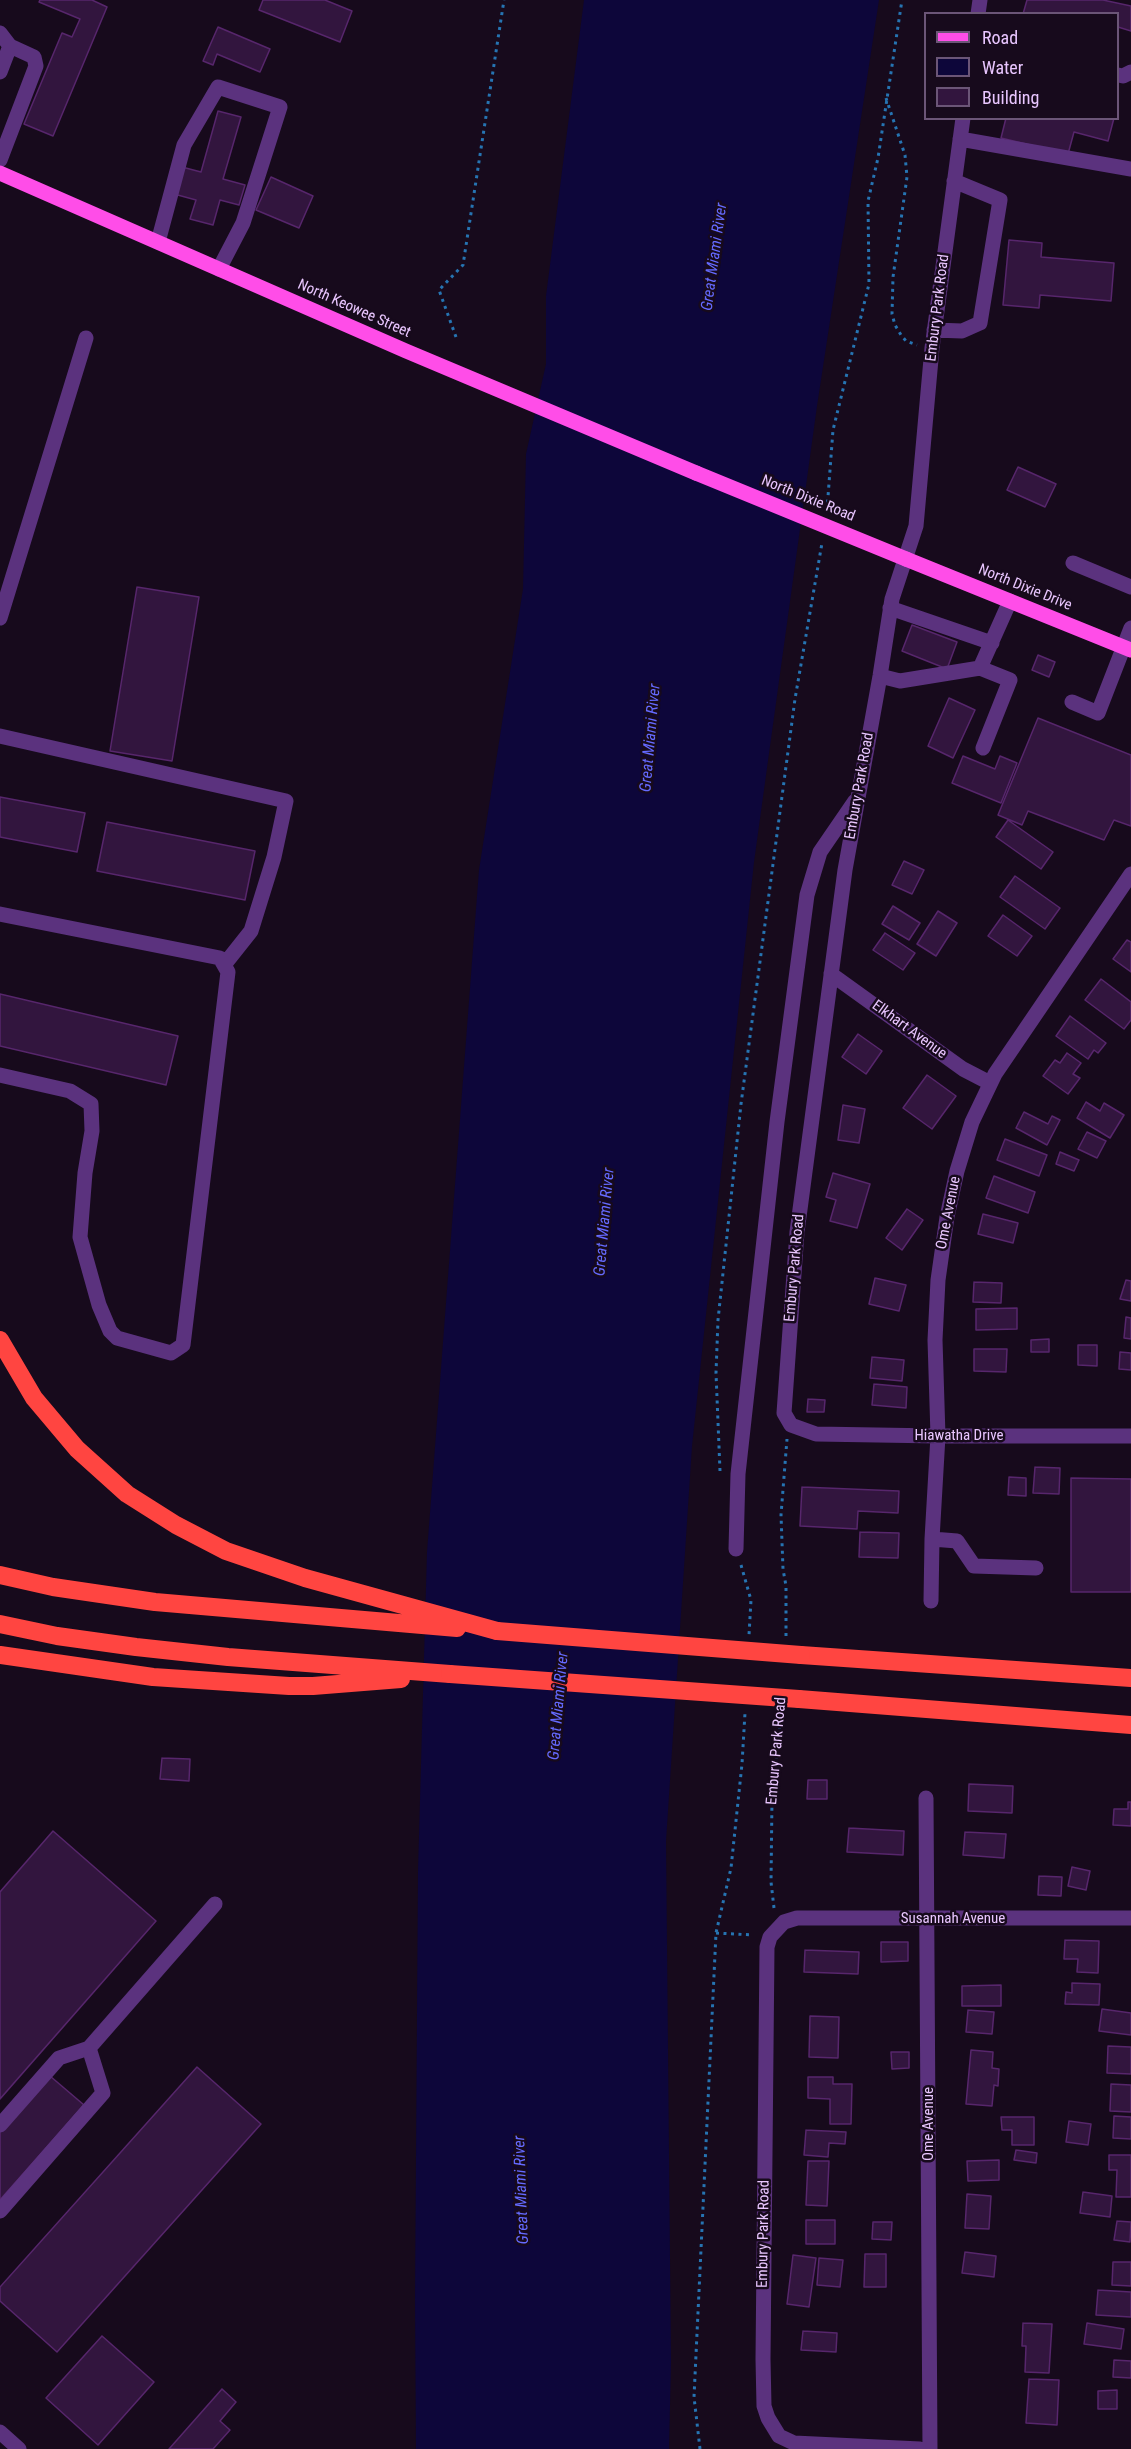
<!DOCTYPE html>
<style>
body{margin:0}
#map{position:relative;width:1131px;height:2449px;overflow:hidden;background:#170a1c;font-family:"Roboto Condensed",sans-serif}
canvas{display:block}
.legend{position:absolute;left:924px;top:12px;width:195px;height:108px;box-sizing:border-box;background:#170a1c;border:2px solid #6b5577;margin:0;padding:8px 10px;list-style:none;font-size:18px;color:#e9c6ff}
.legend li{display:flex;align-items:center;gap:12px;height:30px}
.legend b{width:30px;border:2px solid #6b5577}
</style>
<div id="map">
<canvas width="1131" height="2449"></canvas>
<ul class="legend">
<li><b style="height:8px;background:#ff4de8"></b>Road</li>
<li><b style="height:16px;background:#0d063a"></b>Water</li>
<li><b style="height:16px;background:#32153e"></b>Building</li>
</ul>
</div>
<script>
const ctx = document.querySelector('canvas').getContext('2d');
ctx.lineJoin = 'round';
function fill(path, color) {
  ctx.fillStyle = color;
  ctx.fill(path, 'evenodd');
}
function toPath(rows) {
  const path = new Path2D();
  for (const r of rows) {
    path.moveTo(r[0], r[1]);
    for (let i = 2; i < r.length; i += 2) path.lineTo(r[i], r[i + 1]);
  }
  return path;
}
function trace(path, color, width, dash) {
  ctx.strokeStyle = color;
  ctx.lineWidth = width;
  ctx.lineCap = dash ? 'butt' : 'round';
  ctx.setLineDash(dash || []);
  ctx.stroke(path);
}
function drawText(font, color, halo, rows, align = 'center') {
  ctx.font = font + ' "Roboto Condensed",sans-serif';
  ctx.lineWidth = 5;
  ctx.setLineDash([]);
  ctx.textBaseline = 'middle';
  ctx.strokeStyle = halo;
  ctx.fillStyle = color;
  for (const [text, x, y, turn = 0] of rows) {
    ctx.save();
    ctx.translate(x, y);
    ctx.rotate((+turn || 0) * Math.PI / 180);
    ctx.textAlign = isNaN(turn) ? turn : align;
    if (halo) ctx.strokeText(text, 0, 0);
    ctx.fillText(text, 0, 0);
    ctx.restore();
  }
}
fill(toPath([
 [584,0,879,0,817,406,754,862,692,1446,666,1841,671,2362,669,2449,416,2449,415,2299,418,1871,427,1552,479,870,523,589,526,454,546,364,546,296]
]), '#0d063a');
const building = toPath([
 [40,0,92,0,107,7,53,136,24,124,62,33,72,37,80,19,39,2,40,0],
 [263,0,325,0,352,11,340,42,259,10,263,0],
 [1027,0,1103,0,1131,6,1131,31,1118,27,1118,14,1023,14,1027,0],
 [218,27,270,49,260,72,217,54,213,65,203,61,218,27],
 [218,111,241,117,223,179,245,185,239,205,220,200,213,225,190,219,196,200,174,194,182,167,201,172,218,111],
 [1006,118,1114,118,1108,141,1074,132,1068,154,1001,138,1006,118],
 [271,177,313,196,299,228,256,210,271,177],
 [1009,240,1042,243,1041,257,1114,263,1111,301,1040,295,1039,308,1003,305,1009,240],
 [1018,467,1056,484,1045,507,1007,490,1018,467],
 [137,587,199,597,172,761,110,751,137,587],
 [912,625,957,642,947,669,902,651,912,625],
 [1038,655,1055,662,1049,677,1032,670,1038,655],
 [949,698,975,710,953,758,928,746,949,698],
 [1038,718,1131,755,1131,826,1114,820,1104,840,1028,811,1022,825,998,815,1038,718],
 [963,756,995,769,1000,756,1017,763,1001,803,952,783,963,756],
 [0,797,85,813,77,852,0,837,0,797],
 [1008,820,1053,852,1041,869,996,837,1008,820],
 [107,822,255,851,245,900,97,871,107,822],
 [904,861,924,870,912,894,892,885,904,861],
 [1015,876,1060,908,1045,929,1000,897,1015,876],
 [893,906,920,923,909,940,882,924,893,906],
 [938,911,957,923,936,956,917,944,938,911],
 [1003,915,1032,936,1017,956,988,936,1003,915],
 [885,933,915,953,903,970,873,950,885,933],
 [1127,940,1131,942,1131,972,1113,959,1127,940],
 [1101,979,1131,1002,1131,1020,1124,1029,1085,1000,1101,979],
 [0,994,178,1036,166,1085,0,1046,0,994],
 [1070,1016,1106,1043,1098,1053,1094,1050,1088,1059,1056,1036,1070,1016],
 [858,1034,882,1051,866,1074,842,1057,858,1034],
 [1067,1053,1081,1063,1073,1074,1080,1078,1068,1094,1043,1076,1055,1060,1060,1063,1067,1053],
 [927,1075,956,1096,932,1129,903,1108,927,1075],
 [1086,1102,1100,1111,1104,1103,1124,1115,1110,1138,1077,1118,1086,1102],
 [843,1105,865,1109,859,1143,838,1140,843,1105],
 [1024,1112,1048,1124,1052,1116,1060,1120,1047,1145,1016,1128,1024,1112],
 [1087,1132,1106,1141,1097,1158,1078,1149,1087,1132],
 [1005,1139,1047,1155,1039,1176,997,1160,1005,1139],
 [1060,1152,1079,1160,1074,1171,1056,1164,1060,1152],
 [833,1173,870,1184,857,1228,830,1221,836,1200,826,1197,833,1173],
 [994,1176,1035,1192,1028,1213,986,1198,994,1176],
 [907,1209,923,1220,902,1250,886,1238,907,1209],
 [983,1214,1018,1223,1013,1243,978,1234,983,1214],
 [875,1278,906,1285,899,1311,869,1304,875,1278],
 [1126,1280,1131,1281,1131,1301,1120,1299,1126,1280],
 [974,1282,1002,1283,1001,1303,973,1302,974,1282],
 [1017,1308,1017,1329,976,1330,976,1309,1017,1308],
 [1126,1317,1131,1318,1131,1339,1124,1338,1126,1317],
 [1049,1339,1049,1352,1031,1352,1031,1340,1049,1339],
 [1078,1345,1097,1345,1097,1366,1078,1365,1078,1345],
 [974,1349,1007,1349,1006,1372,974,1371,974,1349],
 [1120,1352,1131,1353,1131,1370,1119,1369,1120,1352],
 [872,1357,904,1360,902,1381,870,1378,872,1357],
 [874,1384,907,1387,906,1408,872,1405,874,1384],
 [808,1399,825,1400,824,1412,807,1412,808,1399],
 [1035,1467,1060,1468,1059,1494,1033,1493,1035,1467],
 [1009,1477,1026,1478,1026,1496,1008,1495,1009,1477],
 [1071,1478,1131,1479,1131,1592,1071,1592,1071,1478],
 [802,1487,899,1491,898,1513,858,1511,857,1529,800,1526,802,1487],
 [860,1532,899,1533,898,1558,859,1557,860,1532],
 [162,1758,190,1759,189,1781,160,1779,162,1758],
 [808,1780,827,1780,827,1799,807,1799,808,1780],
 [969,1784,1013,1786,1012,1813,968,1811,969,1784],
 [1128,1802,1131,1802,1131,1826,1113,1825,1114,1809,1128,1809,1128,1802],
 [849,1828,904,1831,903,1855,847,1852,849,1828],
 [53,1831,156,1921,0,2099,0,1892,53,1831],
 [965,1832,1006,1834,1004,1858,963,1855,965,1832],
 [1072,1867,1090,1871,1086,1890,1068,1886,1072,1867],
 [1039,1876,1062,1877,1061,1896,1038,1895,1039,1876],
 [1065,1940,1099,1941,1098,1973,1077,1972,1078,1959,1064,1959,1065,1940],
 [881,1942,908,1942,908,1961,881,1962,881,1942],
 [805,1950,859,1952,858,1974,804,1972,805,1950],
 [1072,1983,1100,1984,1099,2005,1065,2004,1066,1992,1072,1993,1072,1983],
 [1001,1985,1001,2006,962,2006,962,1986,1001,1985],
 [1102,2009,1131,2013,1131,2035,1099,2031,1102,2009],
 [968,2010,994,2012,992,2034,966,2032,968,2010],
 [810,2016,839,2017,838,2058,809,2057,810,2016],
 [1108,2046,1131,2047,1131,2074,1107,2073,1108,2046],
 [971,2050,993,2052,992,2068,999,2069,998,2086,994,2085,992,2106,966,2104,971,2050],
 [891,2052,909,2052,909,2068,892,2069,891,2052],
 [197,2067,261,2124,57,2352,0,2301,0,2287,197,2067],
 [50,2076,84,2105,0,2200,0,2132,50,2076],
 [808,2077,833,2077,833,2084,852,2084,851,2124,830,2124,830,2099,808,2098,808,2077],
 [1111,2084,1131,2085,1131,2112,1110,2111,1111,2084],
 [1114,2116,1131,2117,1131,2139,1113,2138,1114,2116],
 [1001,2117,1034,2117,1034,2145,1012,2145,1012,2130,1002,2130,1001,2117],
 [1069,2121,1091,2124,1088,2145,1066,2142,1069,2121],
 [806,2130,846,2132,845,2144,829,2143,828,2157,804,2155,806,2130],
 [1016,2150,1037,2153,1036,2163,1014,2160,1016,2150],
 [1109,2155,1131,2155,1131,2197,1116,2197,1117,2170,1109,2170,1109,2155],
 [999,2160,999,2180,968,2181,967,2161,999,2160],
 [808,2161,829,2161,827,2206,806,2205,808,2161],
 [1083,2192,1112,2196,1110,2217,1080,2213,1083,2192],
 [967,2194,991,2196,989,2229,965,2228,967,2194],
 [806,2220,835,2220,835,2244,806,2244,806,2220],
 [1117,2221,1131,2222,1130,2242,1114,2240,1117,2221],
 [873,2222,892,2222,891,2240,872,2239,873,2222],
 [965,2252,996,2256,994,2277,962,2273,965,2252],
 [865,2254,886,2254,886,2287,864,2287,865,2254],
 [793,2255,816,2258,809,2307,787,2304,793,2255],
 [819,2258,843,2260,840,2287,817,2285,819,2258],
 [1113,2262,1131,2262,1131,2286,1112,2285,1113,2262],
 [1098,2290,1131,2292,1131,2317,1096,2315,1098,2290],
 [1023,2323,1052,2324,1049,2373,1025,2372,1026,2346,1022,2346,1023,2323],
 [1087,2323,1124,2329,1121,2349,1084,2344,1087,2323],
 [803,2331,837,2333,836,2352,801,2350,803,2331],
 [102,2336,154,2382,98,2445,46,2398,102,2336],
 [1114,2360,1131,2361,1131,2378,1113,2377,1114,2360],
 [1029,2379,1059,2380,1057,2425,1026,2423,1029,2379],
 [222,2389,236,2402,220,2421,230,2430,213,2449,169,2449,222,2389],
 [1117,2390,1117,2409,1098,2409,1098,2391,1117,2390]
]);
fill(building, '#32153e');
trace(building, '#57266c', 1.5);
trace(toPath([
 [886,98,905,155,907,177,893,277,892,314,895,325,901,335,906,341,917,345],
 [456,337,439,290,463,265,504,0],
 [827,510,833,430,869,284,868,201,878,158,902,0],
 [720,1471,716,1373,718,1320,741,1104,795,699,822,543],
 [741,1565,751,1600,749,1635],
 [786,1636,786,1586,783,1569,781,1515,787,1439],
 [774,1908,771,1882,772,1799,781,1714],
 [716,1933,753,1935],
 [700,2449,694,2397,716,1933,731,1868,742,1764,745,1713]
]), '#2674b2', 3, [3, 4.5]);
trace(toPath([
 [978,14,980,0],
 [0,33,10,46,0,72],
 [1118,75,1123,76,1131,72],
 [963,118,932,348,916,526,892,599,880,676,845,870,797,1232,784,1413,791,1425,816,1434,938,1436,1131,1436],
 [960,139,1131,169],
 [0,160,36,66,34,57,10,46],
 [158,242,184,145,218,87,280,107,243,223,219,269],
 [934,330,962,331,980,323,1000,200,954,181],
 [1073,563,1131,587],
 [890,608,992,643],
 [0,618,86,338],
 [880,676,900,681,980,668],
 [1072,702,1098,713,1131,628],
 [0,736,286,801,274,857,251,931,224,965],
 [983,748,1010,680,980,668,1010,601],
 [0,914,220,958,228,972,183,1345,171,1353,117,1338,110,1331,99,1305,80,1237,85,1173,92,1131,91,1104,70,1091,0,1075],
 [831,974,963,1069,990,1083],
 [932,1539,957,1541,974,1566,1036,1568],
 [736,1549,738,1474,777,1122,807,895,820,852,855,801],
 [931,1601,932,1539,938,1436,935,1340,938,1280,947,1217,957,1171,972,1122,995,1074,1131,874],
 [926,1798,930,2449],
 [89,2048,215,1904],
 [0,2125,59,2058,89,2048,103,2093,0,2211],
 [0,2432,19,2449],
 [920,2449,794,2443,779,2436,768,2418,764,2406,763,2359,767,1947,770,1937,784,1922,797,1918,1131,1918]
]), '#5b327e', 15);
trace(toPath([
 [0,173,406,351,696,473],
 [906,559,1131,650]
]), '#ff4de8', 15);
trace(toPath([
 [0,1340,34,1398,77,1449,127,1494,176,1525,226,1551,305,1578,497,1631],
 [0,1575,53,1587,155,1602,457,1628],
 [0,1624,57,1636,136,1647,228,1657,450,1674],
 [0,1655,153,1677,289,1686,313,1686,401,1679],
 [801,1655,1131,1678],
 [799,1699,1131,1725]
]), '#ff4541', 18);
trace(toPath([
 [696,473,906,559]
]), '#ff4de8', 15);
trace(toPath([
 [497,1631,801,1655],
 [450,1674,799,1699]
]), '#ff4541', 18);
drawText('15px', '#e9c6ff', '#170a1c', [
 ["Embury Park Road",938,308,-83],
 ["North Keowee Street",354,309,24],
 ["North Dixie Road",808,499,22],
 ["North Dixie Drive",1025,588,22],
 ["Embury Park Road",860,786,-80],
 ["Elkhart Avenue",909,1030,36],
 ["Ome Avenue",949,1213,-79],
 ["Embury Park Road",795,1268,-85],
 ["Hiawatha Drive",959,1436],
 ["Embury Park Road",777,1751,-85],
 ["Susannah Avenue",953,1919],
 ["Ome Avenue",929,2124,-90],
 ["Embury Park Road",764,2234,-89]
]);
drawText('italic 16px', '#656aff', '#170a1c', [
 ["Great Miami River",715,257,-82],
 ["Great Miami River",651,738,-85],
 ["Great Miami River",605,1222,-85],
 ["Great Miami River",559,1706,-85],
 ["Great Miami River",522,2190,-92]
]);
</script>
